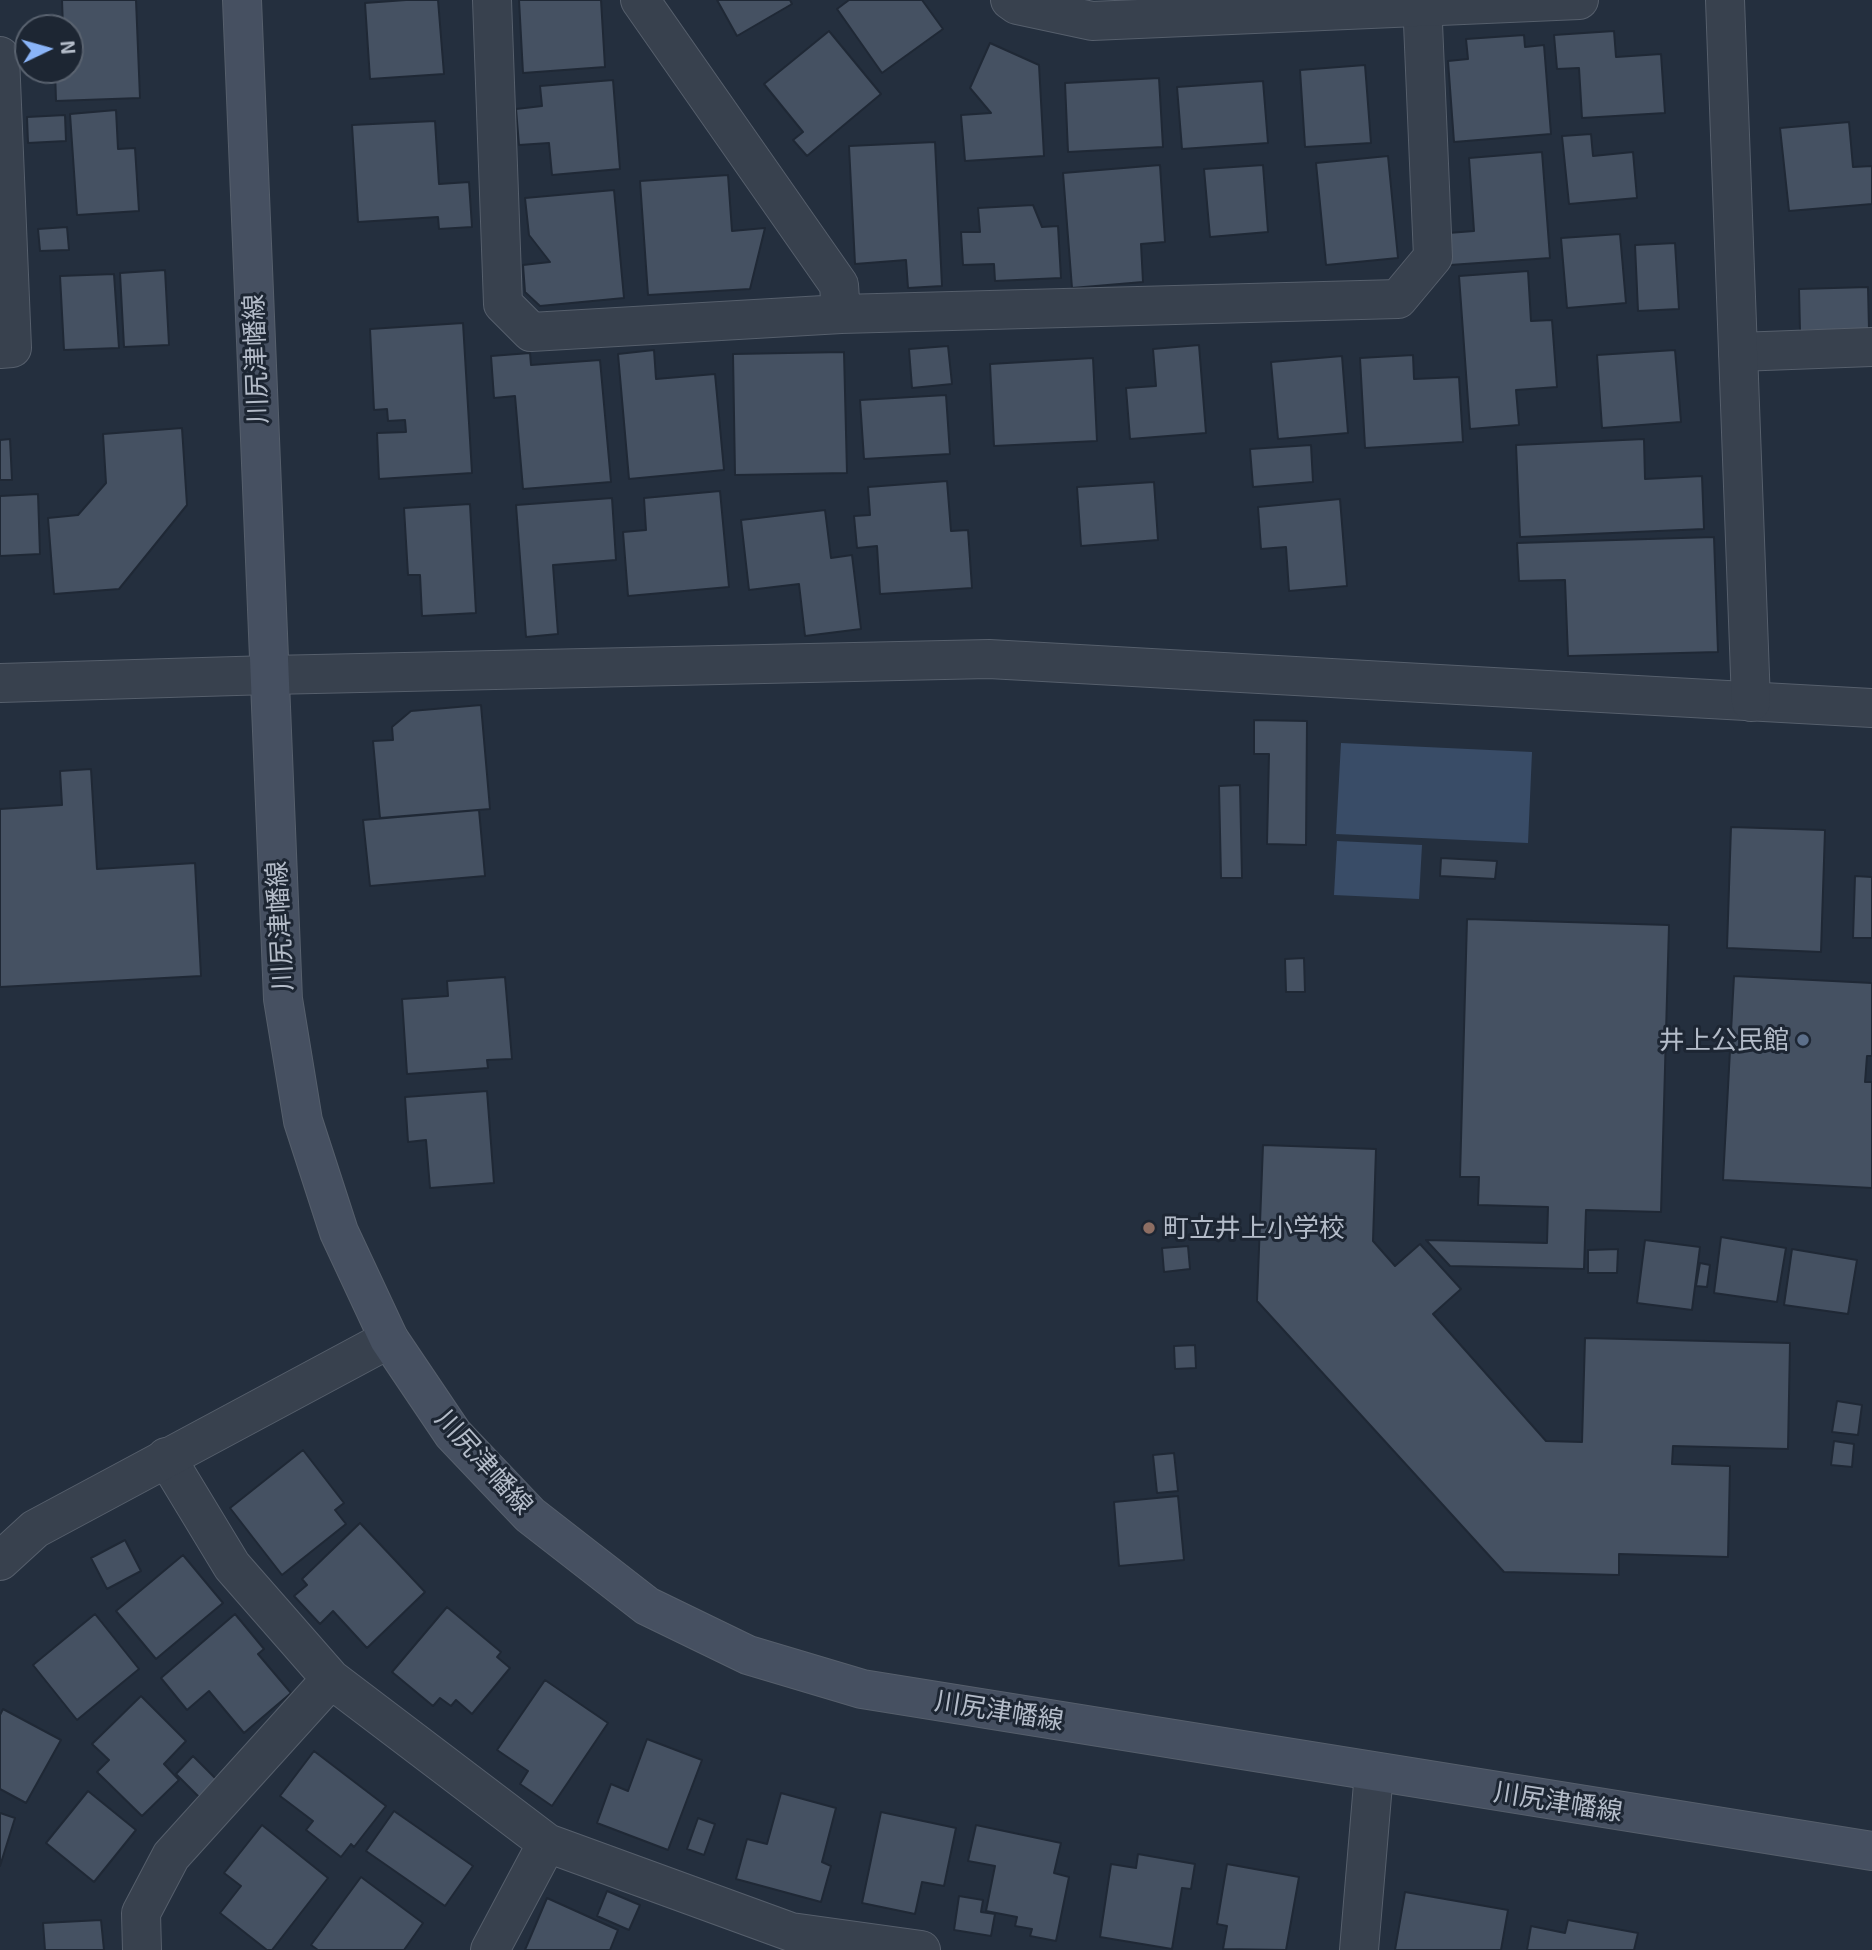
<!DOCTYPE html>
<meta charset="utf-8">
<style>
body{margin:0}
#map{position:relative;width:1872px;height:1950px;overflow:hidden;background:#242f3e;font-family:"Exo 2",sans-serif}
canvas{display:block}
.north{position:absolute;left:14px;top:14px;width:70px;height:70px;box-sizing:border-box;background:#1d2633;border:2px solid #59626f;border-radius:50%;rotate:85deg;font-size:19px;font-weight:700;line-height:28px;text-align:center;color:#b4bcc9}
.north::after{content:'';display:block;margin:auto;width:24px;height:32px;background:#8ab4f8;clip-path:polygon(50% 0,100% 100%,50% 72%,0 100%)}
</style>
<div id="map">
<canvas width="1872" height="1950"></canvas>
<div class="north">N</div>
</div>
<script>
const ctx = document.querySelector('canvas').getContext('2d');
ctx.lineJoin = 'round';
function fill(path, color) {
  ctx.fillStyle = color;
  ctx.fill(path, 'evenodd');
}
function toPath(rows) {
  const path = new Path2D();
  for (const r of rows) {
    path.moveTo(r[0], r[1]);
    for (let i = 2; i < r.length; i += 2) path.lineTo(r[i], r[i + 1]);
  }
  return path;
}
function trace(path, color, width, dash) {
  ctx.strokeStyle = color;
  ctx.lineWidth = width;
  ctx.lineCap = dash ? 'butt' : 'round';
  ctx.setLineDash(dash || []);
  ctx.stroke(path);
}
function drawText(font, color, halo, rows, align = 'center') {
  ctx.font = font + ' "Exo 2","Noto Sans JP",sans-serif';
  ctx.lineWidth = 6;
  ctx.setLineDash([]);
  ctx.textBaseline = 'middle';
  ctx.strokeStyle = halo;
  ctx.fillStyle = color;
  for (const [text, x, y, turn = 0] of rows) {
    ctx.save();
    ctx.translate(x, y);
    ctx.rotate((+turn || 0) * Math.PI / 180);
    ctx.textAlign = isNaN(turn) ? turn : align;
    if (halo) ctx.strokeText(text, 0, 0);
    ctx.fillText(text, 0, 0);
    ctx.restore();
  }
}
fill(toPath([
 [1341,743,1532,752,1528,843,1336,834],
 [1337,841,1422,845,1419,899,1334,895]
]), '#394c67');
const building = toPath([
 [62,0,136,0,140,98,56,101,55,70,70,70,70,28,63,28,62,0],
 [406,0,438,0,444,74,370,79,365,3,406,0],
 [519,0,601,0,605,67,523,73,519,0],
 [717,0,790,0,792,4,737,36,717,0],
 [849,0,922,0,943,29,882,73,837,9,849,0],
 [829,31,881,94,807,156,793,140,803,132,764,84,829,31],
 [1614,31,1616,57,1661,54,1665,113,1582,118,1579,68,1557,69,1554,35,1614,31],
 [1524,35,1525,47,1544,45,1551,134,1454,142,1448,61,1468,59,1466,39,1524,35],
 [990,43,1039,65,1044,156,965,161,961,115,991,113,970,88,990,43],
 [1365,65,1371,143,1305,147,1300,70,1365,65],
 [1159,78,1163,147,1068,152,1065,83,1159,78],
 [613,80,620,169,552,175,549,143,519,145,516,109,542,106,540,86,613,80],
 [1263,81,1268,143,1182,149,1177,87,1263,81],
 [116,110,118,149,135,148,139,211,77,215,70,114,116,110],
 [65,115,66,141,28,143,27,117,65,115],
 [435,121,439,184,469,182,472,227,439,229,438,217,358,222,352,125,435,121],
 [1849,122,1853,167,1872,166,1872,204,1789,211,1780,128,1849,122],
 [1591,134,1593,156,1633,152,1637,198,1569,204,1562,136,1591,134],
 [935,142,942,286,908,288,906,260,855,264,849,146,935,142],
 [1542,152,1550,258,1450,265,1448,233,1474,231,1469,158,1542,152],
 [1388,156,1398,258,1326,265,1316,163,1388,156],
 [1160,165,1165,242,1141,244,1143,282,1072,288,1063,173,1160,165],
 [1263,165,1268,232,1210,237,1204,169,1263,165],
 [728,175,732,231,765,228,750,289,648,295,640,181,728,175],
 [614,190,624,298,540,306,525,292,523,265,550,262,529,235,525,198,614,190],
 [1033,205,1042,227,1058,226,1061,278,995,281,994,264,963,265,961,232,980,232,978,208,1033,205],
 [67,227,69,250,40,251,38,229,67,227],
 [1620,234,1626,303,1567,308,1561,238,1620,234],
 [1675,243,1679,309,1638,311,1635,245,1675,243],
 [165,270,169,345,124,347,120,273,165,270],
 [1528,271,1531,321,1552,320,1557,387,1516,390,1519,425,1470,429,1459,276,1528,271],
 [114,274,119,348,64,350,60,276,114,274],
 [1868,287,1869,329,1800,331,1799,289,1868,287],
 [463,323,472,473,379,479,377,433,406,432,405,420,388,421,387,409,374,410,370,329,463,323],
 [1199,345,1206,433,1130,439,1126,388,1156,386,1153,349,1199,345],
 [948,346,952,384,912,388,909,349,948,346],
 [654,350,656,379,715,374,724,470,629,479,618,354,654,350],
 [1675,350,1681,422,1602,428,1597,355,1675,350],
 [844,352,847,473,735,475,733,354,844,352],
 [530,353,531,365,600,360,611,482,523,489,515,396,494,398,491,356,530,353],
 [1413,355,1414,379,1459,377,1463,442,1365,448,1360,358,1413,355],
 [1342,356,1348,433,1278,439,1271,362,1342,356],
 [1093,358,1097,441,994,446,990,364,1093,358],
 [946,395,950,454,864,459,860,400,946,395],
 [182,428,187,505,119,589,54,594,48,518,78,515,106,483,103,434,182,428],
 [10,439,12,480,0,480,0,440,10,439],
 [1644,439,1645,479,1702,476,1704,529,1520,537,1516,445,1644,439],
 [1311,445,1313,482,1253,487,1250,449,1311,445],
 [947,481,951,531,968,530,972,588,880,594,877,546,857,548,854,516,870,515,868,487,947,481],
 [1154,482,1158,540,1081,546,1077,487,1154,482],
 [720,491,729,587,628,596,623,532,646,530,644,498,720,491],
 [38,494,40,554,0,556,0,496,38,494],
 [612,498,616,560,553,565,558,634,526,637,516,505,612,498],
 [1340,499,1347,586,1289,591,1286,547,1261,549,1258,507,1340,499],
 [470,504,476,613,422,616,420,575,408,575,404,508,470,504],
 [825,510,831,558,852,555,861,629,805,636,799,584,749,590,741,520,825,510],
 [1714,537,1718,652,1568,656,1565,580,1519,581,1517,543,1714,537],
 [481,705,490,809,380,818,373,741,393,740,392,727,411,711,481,705],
 [1254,720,1307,721,1306,845,1267,844,1269,754,1254,754,1254,720],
 [91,769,97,869,195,863,201,976,0,987,0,809,62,805,60,771,91,769],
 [1240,785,1242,878,1221,878,1219,786,1240,785],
 [479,810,485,876,370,886,363,820,479,810],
 [1731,827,1825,830,1821,952,1727,948,1731,827],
 [1441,858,1497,861,1495,879,1440,876,1441,858],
 [1855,876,1872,877,1872,938,1853,938,1855,876],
 [1467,919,1669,925,1661,1212,1586,1210,1584,1269,1450,1266,1426,1240,1547,1243,1548,1207,1478,1205,1479,1177,1460,1177,1467,919],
 [1304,958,1305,992,1286,992,1285,959,1304,958],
 [1734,976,1872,983,1872,1056,1867,1056,1865,1082,1872,1082,1872,1188,1723,1180,1734,976],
 [505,977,512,1059,487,1060,488,1068,407,1074,402,999,448,996,447,981,505,977],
 [487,1091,494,1183,430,1188,426,1140,408,1142,405,1097,487,1091],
 [1263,1145,1376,1149,1373,1241,1395,1266,1420,1244,1461,1289,1433,1314,1546,1441,1582,1442,1585,1338,1790,1343,1788,1449,1673,1446,1672,1464,1730,1466,1728,1557,1619,1554,1619,1575,1504,1572,1257,1301,1263,1145],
 [1721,1237,1786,1248,1777,1302,1714,1293,1721,1237],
 [1645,1240,1700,1247,1692,1310,1637,1303,1645,1240],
 [1188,1246,1190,1269,1164,1272,1162,1248,1188,1246],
 [1618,1249,1617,1273,1588,1273,1588,1250,1618,1249],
 [1792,1249,1857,1260,1848,1314,1784,1305,1792,1249],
 [1700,1263,1710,1265,1707,1287,1696,1286,1700,1263],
 [1195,1345,1196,1368,1175,1369,1174,1346,1195,1345],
 [1837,1401,1862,1405,1858,1435,1832,1432,1837,1401],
 [1834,1441,1854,1444,1852,1467,1831,1465,1834,1441],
 [303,1450,344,1503,335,1510,346,1524,282,1575,230,1508,303,1450],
 [1174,1453,1178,1491,1157,1493,1153,1455,1174,1453],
 [1178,1496,1184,1560,1119,1566,1114,1502,1178,1496],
 [360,1523,425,1592,367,1648,333,1611,320,1624,294,1596,307,1585,302,1579,360,1523],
 [125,1540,141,1571,107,1589,91,1558,125,1540],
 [183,1555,223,1603,156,1659,116,1611,183,1555],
 [447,1607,501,1652,497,1657,510,1668,472,1714,456,1700,451,1706,440,1698,433,1706,392,1672,447,1607],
 [95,1614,139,1669,77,1720,33,1665,95,1614],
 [235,1614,264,1649,258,1654,291,1693,244,1733,209,1691,187,1710,161,1678,235,1614],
 [545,1680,608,1723,552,1806,520,1784,528,1771,497,1750,545,1680],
 [141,1696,186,1741,164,1764,179,1780,142,1816,97,1772,109,1760,92,1744,141,1696],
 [3,1709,61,1740,26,1803,0,1789,0,1715,3,1709],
 [647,1739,702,1760,668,1850,597,1823,611,1784,628,1791,647,1739],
 [314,1751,386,1806,354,1847,351,1844,341,1857,306,1830,313,1821,280,1796,314,1751],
 [193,1756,219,1782,202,1800,176,1774,193,1756],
 [88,1791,136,1830,94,1882,46,1843,88,1791],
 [781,1793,836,1808,822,1862,831,1866,821,1902,736,1879,747,1839,767,1844,781,1793],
 [394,1811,473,1866,445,1906,366,1851,394,1811],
 [881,1812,956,1828,944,1886,922,1882,915,1914,862,1903,881,1812],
 [0,1813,15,1818,0,1866,0,1813],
 [698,1818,715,1824,704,1855,687,1849,698,1818],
 [262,1825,328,1878,272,1950,267,1950,220,1913,241,1886,224,1873,262,1825],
 [976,1825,1061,1843,1054,1873,1069,1877,1056,1941,1030,1936,1032,1929,1015,1926,1017,1917,986,1911,995,1866,968,1861,976,1825],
 [1138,1854,1195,1864,1191,1889,1182,1888,1172,1949,1100,1937,1111,1864,1136,1868,1138,1854],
 [1227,1864,1299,1877,1286,1950,1223,1949,1227,1926,1217,1924,1227,1864],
 [361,1877,423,1923,404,1950,318,1950,311,1945,361,1877],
 [607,1891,640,1905,629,1930,597,1916,607,1891],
 [1405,1892,1508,1910,1501,1950,1395,1950,1405,1892],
 [959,1896,983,1900,981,1912,995,1914,991,1936,954,1930,959,1896],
 [547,1898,618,1930,610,1950,525,1950,547,1898],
 [101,1920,104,1950,45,1950,43,1923,101,1920],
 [1568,1920,1638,1933,1634,1950,1527,1950,1531,1926,1565,1933,1568,1920]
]);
fill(building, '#455162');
trace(building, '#1f2835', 2);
const minor = toPath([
 [492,0,503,304,531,332,841,314,1398,299,1433,257,1422,0],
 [640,0,839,285,841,314],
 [0,56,12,348,0,349],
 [1738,352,1872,347],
 [270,675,989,659,1872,708],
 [166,1457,232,1566,331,1679,547,1843,791,1932,921,1950],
 [142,1950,141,1913,171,1856,331,1679],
 [490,1950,547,1843]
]);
const tertiary = toPath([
 [1010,0,1017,5,1092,21,1579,0],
 [1725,0,1751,702],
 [0,683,270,675],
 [0,1561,35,1529,389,1339],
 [1359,1950,1374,1772]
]);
const secondary = toPath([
 [242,0,283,999,303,1121,339,1232,389,1339,453,1434,530,1515,647,1606,748,1655,862,1689,1872,1851]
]);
trace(minor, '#565f6c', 40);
trace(tertiary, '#565f6c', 40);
trace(secondary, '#565f6c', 40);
trace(minor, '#38414e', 38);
trace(tertiary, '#38414e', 38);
trace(secondary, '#465061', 38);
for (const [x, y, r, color] of [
 [1803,1040,7,"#5c6f8a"],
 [1149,1228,7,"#8d6e63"]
]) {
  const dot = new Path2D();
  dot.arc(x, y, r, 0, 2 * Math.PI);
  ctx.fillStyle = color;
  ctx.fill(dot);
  trace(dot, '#1d2633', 2.5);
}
drawText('26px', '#b4bcc9', '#1d2633', [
 ["川尻津幡線",256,359,-92],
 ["川尻津幡線",280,926,-93],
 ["川尻津幡線",484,1462,48],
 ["川尻津幡線",999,1711,9],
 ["川尻津幡線",1558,1802,9]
]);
drawText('26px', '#b4bcc9', '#1d2633', [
 ["井上公民館",1789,1040],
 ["町立井上小学校",1163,1228,"left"]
], 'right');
</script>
